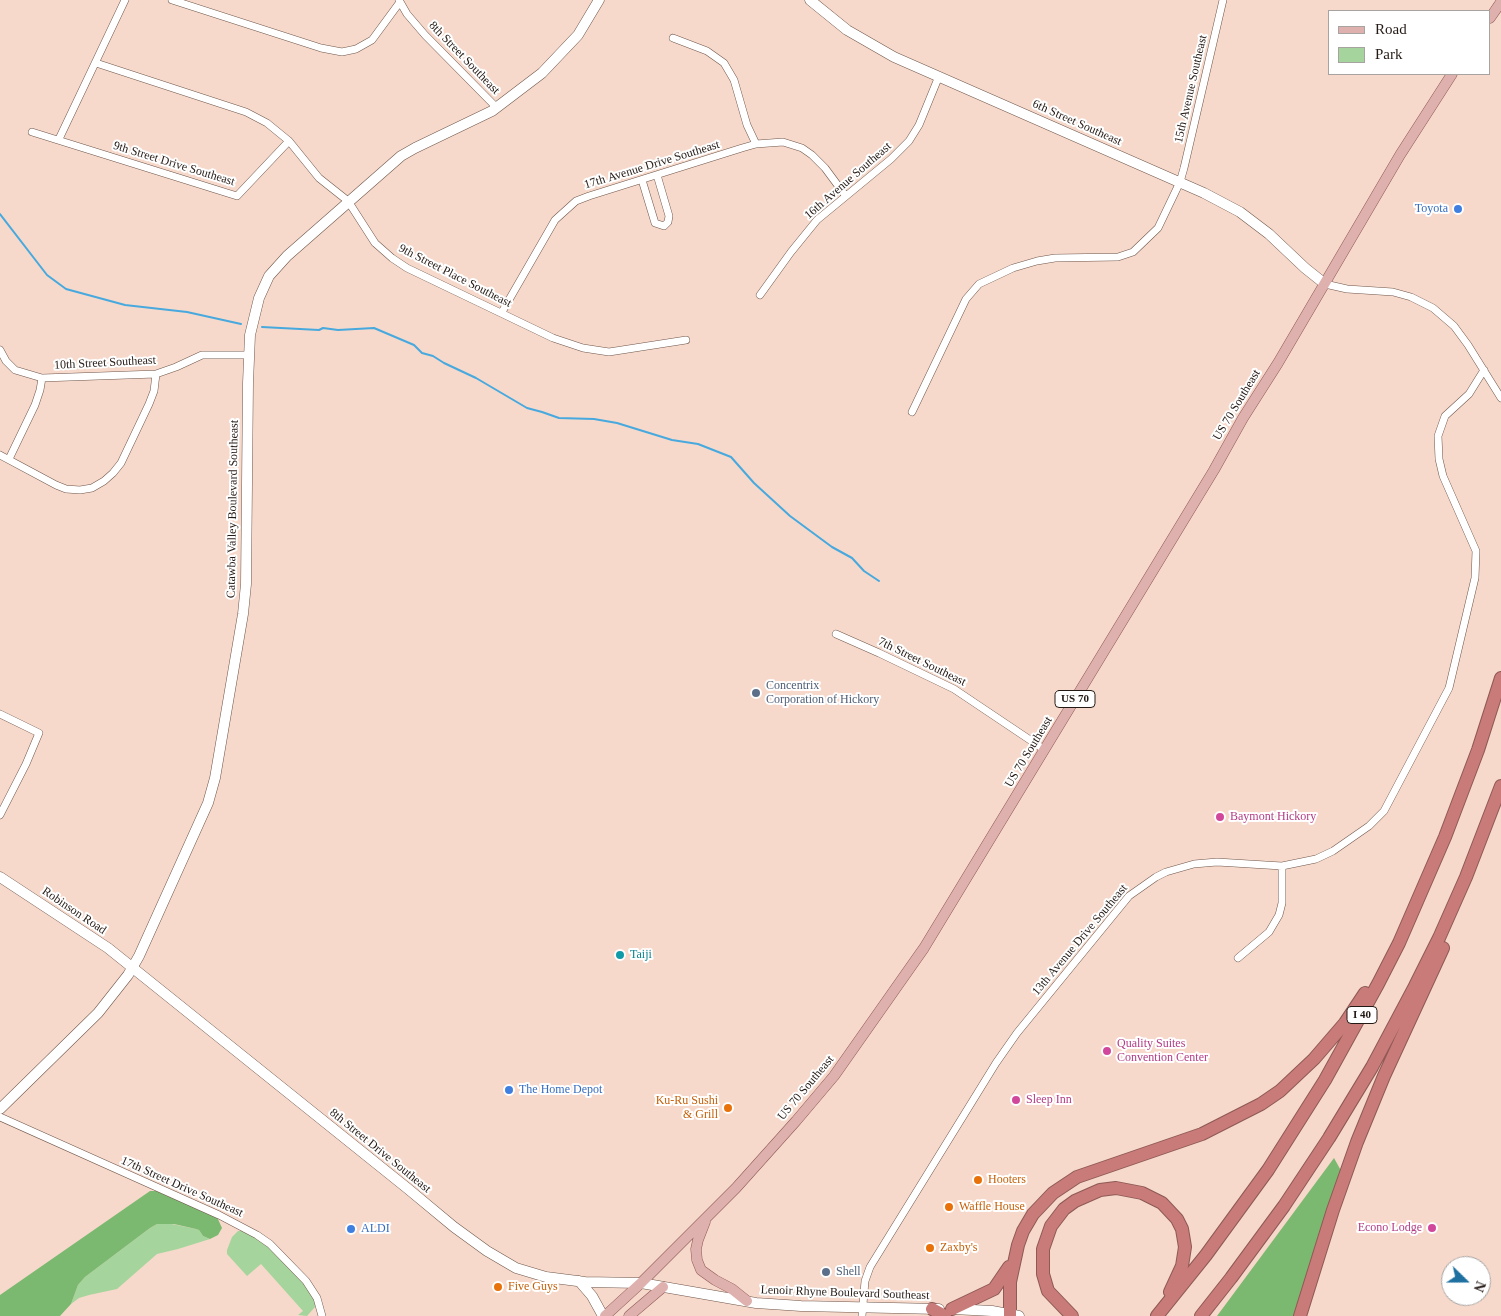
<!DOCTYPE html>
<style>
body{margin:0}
#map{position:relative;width:1501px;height:1316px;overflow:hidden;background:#f6d9cb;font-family:Georgia,serif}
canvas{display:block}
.legend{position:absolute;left:1328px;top:10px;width:162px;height:65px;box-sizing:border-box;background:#fff;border:1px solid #a7a3a1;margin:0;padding:6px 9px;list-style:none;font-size:15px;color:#241a15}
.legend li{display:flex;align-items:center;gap:10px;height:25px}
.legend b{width:25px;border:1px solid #a7a3a1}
.north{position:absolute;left:1441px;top:1256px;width:50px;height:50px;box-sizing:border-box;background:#fff;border:1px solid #a7a3a1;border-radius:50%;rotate:112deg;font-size:14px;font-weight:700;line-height:20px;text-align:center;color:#241a15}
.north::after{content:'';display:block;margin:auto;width:18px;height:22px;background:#1e70a1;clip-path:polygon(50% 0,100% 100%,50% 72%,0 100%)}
</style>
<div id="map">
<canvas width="1501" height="1316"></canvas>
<ul class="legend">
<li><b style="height:6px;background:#deb0ae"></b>Road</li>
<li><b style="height:14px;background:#a5d59c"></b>Park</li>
</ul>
<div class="north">N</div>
</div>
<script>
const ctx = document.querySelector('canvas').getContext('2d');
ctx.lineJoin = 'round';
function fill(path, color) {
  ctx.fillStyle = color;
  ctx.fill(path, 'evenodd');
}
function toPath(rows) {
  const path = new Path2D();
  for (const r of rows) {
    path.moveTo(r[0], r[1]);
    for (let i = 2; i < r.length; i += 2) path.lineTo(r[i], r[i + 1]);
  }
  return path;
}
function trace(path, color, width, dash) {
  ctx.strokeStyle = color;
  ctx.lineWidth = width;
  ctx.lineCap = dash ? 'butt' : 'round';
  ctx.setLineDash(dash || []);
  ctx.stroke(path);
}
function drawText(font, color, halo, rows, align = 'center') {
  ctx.font = font + ' Georgia,serif';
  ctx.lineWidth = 4;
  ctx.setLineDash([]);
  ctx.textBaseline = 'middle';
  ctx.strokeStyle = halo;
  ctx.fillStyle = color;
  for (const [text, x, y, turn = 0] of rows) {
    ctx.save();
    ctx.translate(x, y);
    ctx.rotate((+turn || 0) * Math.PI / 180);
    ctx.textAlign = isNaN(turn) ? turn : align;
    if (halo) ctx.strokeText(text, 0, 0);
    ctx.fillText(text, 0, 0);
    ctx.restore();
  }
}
fill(toPath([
 [167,1223,196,1229,199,1230,203,1236,210,1239,178,1249,157,1254,117,1289,89,1295,79,1298,71,1304,78,1285,85,1277,150,1228,157,1224],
 [238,1231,245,1231,270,1247,311,1291,315,1302,315,1307,307,1316,298,1315,303,1311,261,1264,247,1276,227,1254,227,1250,232,1237]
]), '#a5d59c');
fill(toPath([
 [1334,1158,1344,1176,1297,1316,1217,1316],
 [150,1191,157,1191,217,1217,222,1228,218,1235,210,1239,203,1236,199,1230,196,1229,174,1224,157,1224,150,1228,85,1277,78,1285,71,1304,60,1316,0,1316,0,1295]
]), '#7cb970');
trace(toPath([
 [0,214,47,275,66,289,125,305,187,312,241,324],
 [262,327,319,330,323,328,338,330,374,328,414,345,422,353,433,356,444,363,476,378,527,408,542,412,559,418,594,419,617,423,672,440,698,444,731,457,754,483,790,516,832,547,852,558,864,571,879,581]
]), '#48a9de', 2);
const street = toPath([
 [172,0,321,48,342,52,356,49,372,40,400,2],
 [399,0,407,14,425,35,497,108],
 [673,38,707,51,724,63,734,80,747,125,756,144],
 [96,63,246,112,267,123,289,141,319,178,348,201,375,243,392,258,407,268,553,338,583,348,609,352,686,340],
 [32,132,237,196,289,141],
 [59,139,125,0],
 [642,180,655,223,664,226,668,222,669,216,657,175],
 [1325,284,1347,289,1393,292,1411,297,1433,308,1454,326,1468,345,1501,398],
 [760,295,791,252,817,220,891,159,909,141,919,125,939,76],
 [502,312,555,220,576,201,589,196,742,148,756,144,783,142,802,148,812,155,825,168,845,195],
 [0,350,6,361,15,370,42,378,156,374,176,367,202,355,249,355],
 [912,412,966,299,979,284,1013,268,1037,261,1055,258,1118,257,1133,252,1158,228,1180,182,1184,168,1223,0],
 [0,455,56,485,66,489,80,490,92,488,104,481,113,473,121,463,149,404,154,391,156,374],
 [9,459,35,405,40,390,42,378],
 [836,634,879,653,954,689,1045,750],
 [0,714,39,733,26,764,0,815],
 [1238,958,1269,932,1279,915,1282,903,1282,866],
 [0,1117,219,1215,257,1235,270,1244,306,1281,317,1298,322,1316],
 [862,1316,865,1281,870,1267,996,1063,1017,1033,1129,896,1156,877,1166,872,1194,864,1217,862,1282,866,1316,859,1333,851,1369,826,1384,811,1449,688,1475,578,1476,551,1443,476,1439,459,1438,436,1445,416,1469,394,1484,370]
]);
const secondary = toPath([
 [810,0,847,30,894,57,1204,193,1240,212,1269,234,1305,268,1325,284],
 [0,877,108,948,407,1188,454,1227,487,1251,516,1268,546,1277,585,1282,641,1283,756,1303,801,1306,939,1309],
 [0,1109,98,1013,128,975,139,956,208,803,215,778,243,614,246,584,248,383,250,335,259,298,269,276,287,256,401,156,415,148,492,111,542,73,578,35,599,0],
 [579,1281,592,1296,603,1316],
 [953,1309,992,1311,1019,1316]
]);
const primary = toPath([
 [1490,18,1501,2],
 [705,1222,698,1240,696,1249,697,1260,701,1270,715,1280,732,1289,747,1301],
 [605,1316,641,1283,736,1188,796,1121,834,1076,924,948,1214,470,1243,418,1278,363,1400,155,1452,74],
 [629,1316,663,1287]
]);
const highway = toPath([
 [932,1309,945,1316],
 [952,1309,994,1289,1009,1267],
 [1010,1315,1010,1282,1018,1245,1023,1231,1033,1214,1053,1193,1077,1177,1202,1134,1261,1104,1280,1091,1314,1059,1345,1023,1365,993],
 [1072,1316,1048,1291,1043,1274,1043,1249,1051,1226,1064,1209,1075,1201,1100,1190,1116,1188,1142,1193,1162,1203,1177,1219,1182,1229,1185,1247,1182,1266,1170,1292],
 [1157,1316,1206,1255,1268,1170,1325,1080,1378,984,1399,943,1445,837,1478,750,1501,678],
 [1201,1316,1231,1278,1284,1206,1329,1138,1372,1067,1415,986,1439,938,1466,877,1501,786],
 [1300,1316,1333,1210,1357,1142,1384,1076,1443,948]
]);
trace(street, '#6f564a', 8);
trace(secondary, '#6f564a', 11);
trace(primary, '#8f5955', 11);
trace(highway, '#8f5955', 14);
trace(street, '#fff', 7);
trace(secondary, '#fff', 10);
trace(primary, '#deb0ae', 10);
trace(highway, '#c87b78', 12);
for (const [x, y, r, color] of [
 [1458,209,5,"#3f7fe0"],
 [756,693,5,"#5c6f8a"],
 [1220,817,5,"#d1479c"],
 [620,955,5,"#0f9aa8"],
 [1107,1051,5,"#d1479c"],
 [509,1090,5,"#3f7fe0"],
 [1016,1100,5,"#d1479c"],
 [728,1108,5,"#e8710a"],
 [978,1180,5,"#e8710a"],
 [949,1207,5,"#e8710a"],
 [1432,1228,5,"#d1479c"],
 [351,1229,5,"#3f7fe0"],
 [930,1248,5,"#e8710a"],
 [826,1272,5,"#5c6f8a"],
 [498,1287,5,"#e8710a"]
]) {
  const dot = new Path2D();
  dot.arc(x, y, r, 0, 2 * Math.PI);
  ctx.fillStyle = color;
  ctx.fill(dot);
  trace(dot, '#fff', 2);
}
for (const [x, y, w] of [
 [1075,699,40],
 [1362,1015,30]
]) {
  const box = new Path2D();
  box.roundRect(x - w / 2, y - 8.5, w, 17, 4);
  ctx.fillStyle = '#fff';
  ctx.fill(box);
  trace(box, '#241a15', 1);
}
drawText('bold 11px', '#241a15', null, [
 ["US 70",1075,699],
 ["I 40",1362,1015]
]);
drawText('12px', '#241a15', '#fff', [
 ["8th Street Southeast",464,58,46],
 ["15th Avenue Southeast",1191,89,-77],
 ["6th Street Southeast",1077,123,24],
 ["9th Street Drive Southeast",174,164,17],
 ["17th Avenue Drive Southeast",652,165,-17],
 ["16th Avenue Southeast",848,181,-41],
 ["9th Street Place Southeast",455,276,27],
 ["10th Street Southeast",105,363,-3],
 ["US 70 Southeast",1237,405,-59],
 ["Catawba Valley Boulevard Southeast",233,509,-89],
 ["7th Street Southeast",922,662,26],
 ["US 70 Southeast",1029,752,-59],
 ["Robinson Road",74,911,34],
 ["13th Avenue Drive Southeast",1080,940,-50],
 ["US 70 Southeast",806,1088,-50],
 ["8th Street Drive Southeast",380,1151,39],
 ["17th Street Drive Southeast",182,1187,24],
 ["Lenoir Rhyne Boulevard Southeast",845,1293,2]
]);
drawText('12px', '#366cbe', '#fff', [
 ["Toyota",1448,209,"right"],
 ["The Home Depot",519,1090],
 ["ALDI",361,1229]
], 'left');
drawText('12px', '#4e5e75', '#fff', [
 ["Concentrix",766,686],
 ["Corporation of Hickory",766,700],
 ["Shell",836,1272]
], 'left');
drawText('12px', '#b23c85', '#fff', [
 ["Baymont Hickory",1230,817],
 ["Quality Suites",1117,1044],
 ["Convention Center",1117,1058],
 ["Sleep Inn",1026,1100],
 ["Econo Lodge",1422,1228,"right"]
], 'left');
drawText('12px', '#0d838f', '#fff', [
 ["Taiji",630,955]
], 'left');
drawText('12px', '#c56008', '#fff', [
 ["Ku-Ru Sushi",718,1101,"right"],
 ["& Grill",718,1115,"right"],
 ["Hooters",988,1180],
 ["Waffle House",959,1207],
 ["Zaxby's",940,1248],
 ["Five Guys",508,1287]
], 'left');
</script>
